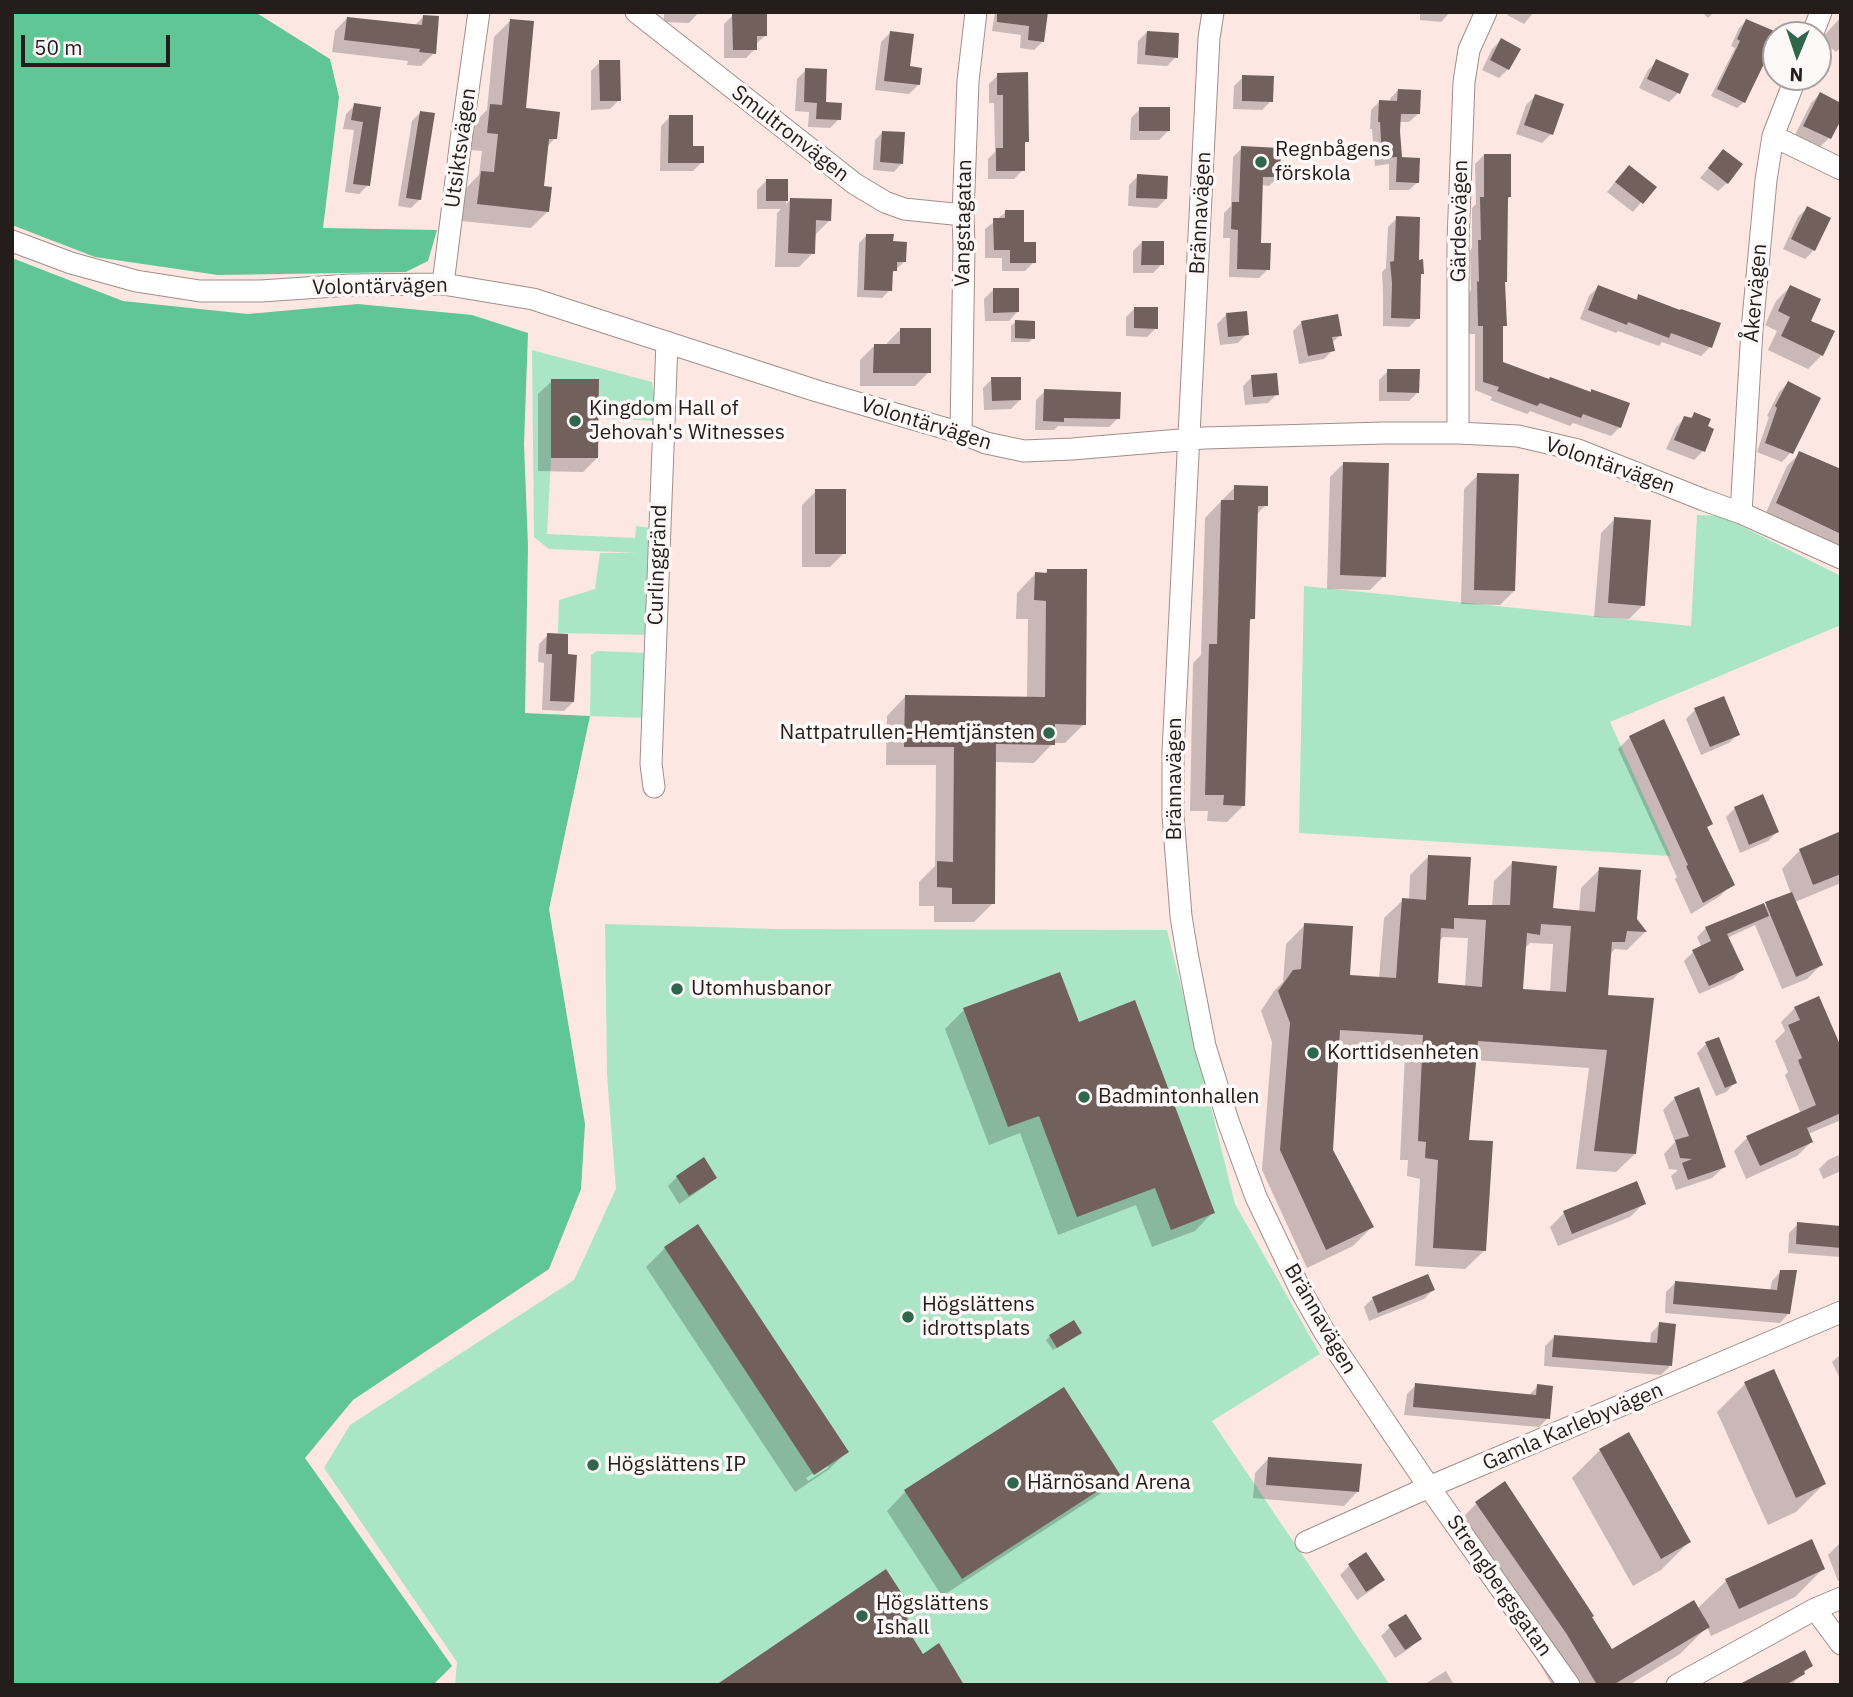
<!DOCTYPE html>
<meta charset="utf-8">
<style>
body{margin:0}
#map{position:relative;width:1853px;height:1697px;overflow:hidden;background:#fce7e3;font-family:"IBM Plex Sans",sans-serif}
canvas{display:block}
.frame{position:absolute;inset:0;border:14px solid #241d1b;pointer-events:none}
.north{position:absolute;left:1762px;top:21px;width:70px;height:70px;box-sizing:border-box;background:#fdf8f8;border:2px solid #a6a0a0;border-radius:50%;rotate:182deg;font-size:19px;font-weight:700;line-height:28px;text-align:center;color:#241d1b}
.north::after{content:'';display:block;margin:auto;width:24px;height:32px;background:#30664c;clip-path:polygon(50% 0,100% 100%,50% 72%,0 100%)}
.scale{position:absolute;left:21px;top:35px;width:149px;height:32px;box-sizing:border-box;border:4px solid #241d1b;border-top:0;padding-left:9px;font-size:21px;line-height:24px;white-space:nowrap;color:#241d1b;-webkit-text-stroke:5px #fdf8f8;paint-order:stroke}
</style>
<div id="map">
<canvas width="1853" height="1697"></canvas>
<div class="frame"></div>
<div class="north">N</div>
<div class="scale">50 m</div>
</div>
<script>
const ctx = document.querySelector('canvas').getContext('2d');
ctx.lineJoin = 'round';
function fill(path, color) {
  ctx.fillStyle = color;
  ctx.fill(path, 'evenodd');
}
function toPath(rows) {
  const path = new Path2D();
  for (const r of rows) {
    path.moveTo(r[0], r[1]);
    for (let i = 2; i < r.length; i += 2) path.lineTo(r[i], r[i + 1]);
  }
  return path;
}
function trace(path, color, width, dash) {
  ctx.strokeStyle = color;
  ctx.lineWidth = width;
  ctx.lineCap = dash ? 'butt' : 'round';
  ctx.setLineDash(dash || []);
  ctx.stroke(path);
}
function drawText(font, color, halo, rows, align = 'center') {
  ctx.font = font + ' "IBM Plex Sans",sans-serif';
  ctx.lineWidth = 7;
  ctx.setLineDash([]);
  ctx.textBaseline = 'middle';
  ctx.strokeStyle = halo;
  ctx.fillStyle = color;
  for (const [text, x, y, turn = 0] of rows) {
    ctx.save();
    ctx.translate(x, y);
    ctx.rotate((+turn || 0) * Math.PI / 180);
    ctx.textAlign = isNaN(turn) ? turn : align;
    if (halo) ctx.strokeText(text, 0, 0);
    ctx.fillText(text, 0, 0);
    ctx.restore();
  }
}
fill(toPath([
 [532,350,652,382,656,404,655,421,599,418,599,379,551,379,551,458,547,534,635,538,636,526,652,528,650,635,558,633,559,600,595,589,600,553,637,553,549,549,534,537],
 [1697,515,1721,516,1841,576,1841,625,1610,722,1671,856,1299,833,1304,586,1691,626],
 [597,651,649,653,646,718,590,716,591,655],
 [605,924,775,929,1167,930,1235,1204,1320,1354,1212,1421,1390,1685,455,1685,457,1662,324,1468,350,1425,574,1280,616,1189,607,1075]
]), '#aae6c5');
fill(toPath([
 [12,12,255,12,330,59,339,97,323,228,437,230,428,261,406,272,218,275,95,257,12,225],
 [12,258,123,301,248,314,358,304,472,315,528,333,524,444,528,546,525,713,590,716,549,909,585,1124,581,1189,549,1269,353,1400,305,1458,452,1666,433,1685,12,1685]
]), '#61c696');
fill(toPath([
 [664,12,699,12,689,23,664,22],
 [995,12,1047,12,1043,41,1034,50,1020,48,1021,35,992,31],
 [1420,12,1450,12,1441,22,1420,20],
 [1509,12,1534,12,1524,24,1507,15],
 [1702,12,1714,12,1708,18],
 [733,15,765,36,755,45,755,49,746,58,724,58,724,24],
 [423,17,434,53,421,66,407,65,408,61,332,52,335,31,347,18,414,26],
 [1841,17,1841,47,1836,52,1821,39],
 [511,20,524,110,555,138,547,147,542,187,548,211,531,228,461,221,465,189,479,175,482,151,471,150,474,123,487,110,494,37],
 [1746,21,1776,34,1744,102,1737,108,1711,96,1735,48,1731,46,1739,28],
 [1147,32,1176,57,1167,66,1137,64,1138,41],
 [890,33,918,85,909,94,875,90,881,42],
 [1501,40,1508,69,1499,78,1482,70,1492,49],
 [1657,61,1678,93,1669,102,1639,88,1648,70],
 [600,62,619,100,610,109,591,110,591,71],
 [806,70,824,104,839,119,830,128,808,127,809,112,795,111,797,79],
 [998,75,1027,141,1023,145,1023,170,1014,179,988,179,988,159,995,152,994,103,989,103,989,84],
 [1243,77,1271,101,1262,110,1233,109,1234,86],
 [1398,90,1418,114,1409,122,1399,122,1397,158,1418,182,1409,190,1389,190,1389,164,1375,166,1372,129,1370,129,1371,110,1379,102,1390,102,1390,99],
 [1820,94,1841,116,1829,138,1820,147,1795,135,1811,103],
 [1535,96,1551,134,1542,143,1516,134,1526,105],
 [355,105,379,109,368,185,359,194,345,192,354,130,343,129,346,114],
 [1140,109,1168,131,1159,140,1130,140,1131,118],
 [421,112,420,199,411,208,398,206,412,121],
 [670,117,702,162,693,171,660,171,661,126],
 [883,132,901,164,894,172,873,170,875,140],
 [1242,148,1278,177,1269,186,1261,185,1259,245,1268,269,1259,278,1229,277,1230,238,1223,238,1224,213,1231,206,1233,157],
 [1723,151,1727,183,1718,191,1700,178],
 [1484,155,1510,197,1506,200,1504,283,1505,325,1501,328,1501,363,1589,393,1591,391,1620,427,1611,436,1573,423,1570,426,1530,411,1527,414,1490,400,1492,397,1475,390,1475,334,1469,334,1469,292,1471,290,1470,251,1472,248,1472,208,1476,204,1475,164],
 [1138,176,1166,199,1157,208,1128,206,1129,185],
 [1620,176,1654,187,1633,212,1607,192],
 [766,181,786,181,786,204,791,199,830,220,816,234,813,253,799,267,775,267,777,213,781,209,757,209,757,190],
 [1807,208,1814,250,1805,259,1783,249,1798,217],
 [1006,212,1022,243,1034,262,1025,271,1002,271,1002,258,985,258,985,229],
 [1397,218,1422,273,1419,276,1418,318,1409,327,1383,326,1383,293,1382,272,1386,268,1388,227],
 [867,235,891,243,905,261,891,274,890,290,882,298,857,297,859,243],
 [1142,242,1162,264,1153,273,1133,273,1133,251],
 [1598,287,1634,301,1638,297,1710,347,1701,356,1662,342,1659,346,1618,331,1616,333,1580,319,1589,296],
 [1790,287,1809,322,1822,355,1808,369,1768,350,1777,331,1765,325,1776,301],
 [993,290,1018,311,1009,321,985,321,984,299],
 [1135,308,1156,328,1147,337,1126,336,1126,317],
 [1226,315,1247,334,1238,343,1220,345,1217,324],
 [1015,322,1033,338,1029,342,1011,342,1011,326],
 [1302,322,1340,335,1332,343,1333,350,1324,359,1299,364,1293,331],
 [901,329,929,372,915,386,860,386,860,360,874,346,887,346,887,343],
 [1388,371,1418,392,1409,401,1379,401,1379,380],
 [1252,377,1277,394,1268,403,1245,405,1243,386],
 [992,379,1020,400,1011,409,984,410,983,388],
 [552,381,597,458,583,472,538,471,538,394],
 [1788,383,1791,452,1782,462,1757,452,1769,417,1767,416,1779,392],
 [1045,391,1118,418,1109,427,1058,426,1054,430,1035,430,1036,400],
 [1695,414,1703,451,1694,460,1666,449,1676,427,1685,418,1689,419],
 [1800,453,1841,470,1841,550,1764,517,1787,466],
 [1344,463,1384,576,1370,590,1327,589,1330,477],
 [1478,475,1514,591,1500,605,1461,604,1464,489],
 [1235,487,1266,505,1256,515,1253,618,1248,623,1244,805,1227,822,1207,821,1208,811,1190,811,1193,663,1201,655,1205,518],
 [816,491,844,553,830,567,802,567,802,505],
 [1615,519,1643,605,1629,619,1594,617,1601,533],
 [1048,570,1084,724,1065,743,1053,743,1034,763,994,762,993,903,974,922,934,922,934,906,919,906,919,882,935,866,936,765,886,765,887,716,905,697,1027,698,1028,619,1016,619,1017,593,1035,574,1044,574],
 [548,635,566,656,573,702,564,711,542,710,544,663,538,662,539,644],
 [1695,710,1738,734,1729,743,1701,755,1686,719],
 [1630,737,1711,824,1706,828,1732,884,1720,896,1691,914,1675,879,1677,877,1618,749],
 [1735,808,1777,832,1768,841,1740,853,1726,817],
 [1841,833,1841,883,1795,902,1821,965,1807,979,1782,989,1755,925,1727,938,1742,970,1733,979,1699,994,1684,961,1693,952,1702,948,1697,937,1706,928,1763,907,1791,894,1782,869,1800,850],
 [1429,856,1467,907,1492,907,1494,881,1513,862,1551,910,1579,912,1581,888,1600,869,1645,932,1627,950,1615,949,1610,954,1606,996,1635,1154,1616,1172,1576,1169,1589,1068,1474,1060,1468,1142,1484,1251,1465,1269,1415,1266,1420,1179,1407,1176,1408,1160,1400,1160,1405,1053,1337,1049,1331,1150,1372,1227,1353,1246,1307,1268,1262,1170,1272,1042,1261,1011,1274,991,1283,982,1286,944,1305,925,1348,976,1379,978,1384,918,1403,900,1409,900,1410,875],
 [1443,937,1468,938,1465,987,1436,985,1439,942],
 [1530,943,1553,944,1550,992,1522,991,1525,948],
 [1795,1008,1841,1051,1841,1120,1808,1134,1811,1142,1797,1156,1746,1179,1734,1151,1747,1138,1801,1114,1785,1075,1788,1072,1775,1041,1785,1031,1781,1022],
 [964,1010,1078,1024,1213,1212,1195,1231,1152,1247,1136,1205,1058,1235,1020,1133,989,1145,945,1029],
 [1706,1044,1735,1083,1726,1092,1716,1096,1697,1053],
 [1675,1098,1724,1167,1712,1178,1676,1190,1671,1176,1678,1170,1669,1169,1664,1154,1675,1142,1663,1110],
 [1841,1154,1841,1171,1823,1179,1819,1169,1828,1160],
 [677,1177,715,1177,706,1186,679,1204,668,1186],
 [1644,1203,1630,1217,1558,1246,1550,1227,1564,1213],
 [1798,1224,1841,1228,1841,1257,1788,1253,1789,1233],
 [665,1248,847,1452,828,1470,795,1492,646,1267],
 [828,1464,828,1468,808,1481,806,1478],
 [1781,1271,1789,1313,1780,1323,1665,1313,1666,1292,1675,1283,1770,1291,1772,1281],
 [1433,1290,1424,1299,1369,1321,1364,1307,1373,1298],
 [1660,1324,1670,1366,1661,1375,1544,1366,1545,1346,1554,1337,1650,1344,1651,1333],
 [1050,1336,1076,1336,1053,1350,1046,1340],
 [1841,1354,1841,1381,1832,1362],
 [1745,1384,1824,1484,1796,1512,1768,1525,1717,1412],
 [1416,1385,1528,1396,1538,1386,1548,1418,1539,1427,1404,1415,1407,1394],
 [1600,1450,1689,1542,1661,1570,1633,1586,1572,1478],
 [1268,1459,1357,1492,1344,1506,1253,1498,1255,1473],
 [1119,1476,1100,1494,942,1596,887,1511,905,1492],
 [1476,1504,1590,1617,1611,1652,1697,1609,1726,1581,1823,1569,1795,1597,1711,1636,1707,1627,1680,1654,1629,1685,1552,1685,1538,1661,1448,1532],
 [1841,1542,1841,1580,1838,1581,1828,1555],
 [1366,1555,1382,1580,1373,1589,1357,1600,1340,1575,1349,1566],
 [1390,1627,1419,1639,1410,1648,1395,1658,1381,1636],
 [1811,1666,1791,1685,1748,1685],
 [1446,1671,1454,1685,1425,1685,1428,1682]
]), '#0003');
fill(toPath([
 [997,12,1048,12,1044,42,1028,40,1029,26,997,22],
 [732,13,767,13,767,36,757,36,757,50,733,50],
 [423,15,439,16,436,54,419,52,420,49,344,40,347,17,422,25],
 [510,19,534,21,526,108,560,112,557,139,549,139,544,186,552,187,549,212,477,204,481,171,494,172,498,134,487,133,490,104,502,105],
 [1746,19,1779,33,1776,35,1776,39,1745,103,1717,89,1740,41,1737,39],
 [890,31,914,34,910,66,922,68,920,85,884,81],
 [1147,31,1179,33,1178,58,1145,55],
 [1501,38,1521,49,1509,70,1490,60],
 [1656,59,1689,74,1680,94,1647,79],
 [599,60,620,60,621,101,600,101],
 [805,68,827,69,826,102,842,103,841,120,816,119,817,103,804,102],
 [1028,72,1029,142,1025,142,1025,171,996,171,996,148,1003,148,1003,95,997,95,997,73],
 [1242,75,1274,76,1273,102,1242,101],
 [1398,89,1421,90,1420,114,1401,114,1400,131,1402,157,1400,157,1420,158,1419,183,1396,182,1397,157,1382,158,1380,122,1378,122,1379,100,1397,101],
 [1820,92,1841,103,1841,120,1831,139,1803,126],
 [1535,94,1564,104,1553,135,1524,125],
 [354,103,381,107,370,186,353,184,363,122,351,120],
 [1139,107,1170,107,1170,131,1139,131],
 [420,111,435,113,421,200,406,198],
 [669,115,693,115,693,146,704,146,704,163,668,163],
 [882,131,905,132,903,164,880,162],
 [1241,146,1281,148,1280,177,1263,177,1261,243,1271,243,1270,270,1237,269,1238,230,1231,229,1232,202,1239,202],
 [1723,149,1743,164,1728,184,1708,168],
 [1484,154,1511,154,1511,197,1508,197,1507,282,1505,282,1507,326,1503,326,1503,362,1549,379,1550,377,1591,392,1591,389,1630,403,1621,428,1583,414,1581,418,1540,403,1537,406,1497,391,1499,387,1483,382,1483,326,1478,326,1477,281,1479,282,1478,240,1481,240,1480,197,1484,197],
 [1629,165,1657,187,1643,204,1615,182],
 [1137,174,1168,176,1167,199,1136,198],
 [766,179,788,179,788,201,766,201],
 [790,198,832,199,831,221,816,220,815,254,788,253],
 [1807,206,1831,218,1815,251,1791,239],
 [1005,210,1024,210,1024,242,1036,242,1036,263,1010,263,1010,250,994,250,993,218,1005,218],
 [1396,216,1420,217,1419,260,1423,259,1424,274,1421,274,1420,319,1391,318,1392,283,1390,262,1394,261],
 [866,234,894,234,893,241,907,242,906,262,897,262,897,271,893,271,892,291,864,290],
 [1142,241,1164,241,1164,265,1141,265],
 [1598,285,1637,300,1638,294,1680,310,1681,309,1721,323,1712,348,1671,333,1669,338,1628,322,1627,325,1588,310],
 [1790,285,1821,299,1811,321,1835,331,1823,356,1781,336,1790,317,1778,311],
 [993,288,1019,288,1019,312,993,313],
 [1134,307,1158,307,1158,329,1134,328],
 [1247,311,1249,335,1228,337,1226,313],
 [1338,314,1342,336,1332,337,1335,351,1308,356,1301,321],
 [1015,320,1035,321,1035,339,1015,338],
 [900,328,931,328,931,373,873,373,874,344,900,344],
 [1387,369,1420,369,1419,393,1387,392],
 [1277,373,1279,395,1253,397,1251,375],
 [991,377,1021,377,1021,400,992,401],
 [551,379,599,379,598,458,551,458],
 [1788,381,1821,398,1793,454,1765,443,1777,408,1775,406],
 [1044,389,1121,392,1120,419,1064,418,1064,422,1043,421],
 [1694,412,1711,419,1708,426,1714,429,1705,452,1674,440,1684,416,1692,418],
 [1799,451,1841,469,1841,534,1776,503],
 [1343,462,1389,463,1386,577,1340,575],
 [1477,473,1519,474,1515,591,1474,590],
 [1234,485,1268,486,1268,506,1258,506,1255,619,1250,619,1245,806,1223,805,1224,795,1205,795,1209,644,1217,644,1221,500,1234,500],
 [815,489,846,489,846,554,815,554],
 [1614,517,1651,520,1645,606,1608,603],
 [1047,569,1087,569,1086,725,1055,724,1055,745,996,744,995,904,952,904,952,888,937,887,937,861,953,862,954,747,904,747,905,695,1045,697,1046,601,1034,600,1035,572,1047,573],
 [547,633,568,634,568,654,577,655,574,702,550,701,552,654,546,654],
 [1724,696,1740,735,1710,747,1694,708],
 [1664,719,1713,824,1707,827,1735,885,1703,903,1686,866,1688,865,1629,736],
 [1763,794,1779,832,1749,845,1734,807],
 [1841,831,1841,874,1813,885,1799,849],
 [1428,855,1471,857,1468,905,1510,905,1512,861,1557,866,1553,908,1595,912,1599,867,1641,870,1637,919,1647,932,1627,931,1625,942,1612,942,1608,995,1654,998,1636,1154,1594,1151,1607,1050,1478,1041,1469,1140,1493,1141,1486,1251,1433,1248,1438,1160,1425,1158,1426,1142,1418,1141,1423,1035,1340,1030,1333,1150,1374,1227,1326,1250,1280,1150,1290,1023,1278,991,1293,970,1301,969,1304,923,1353,926,1350,975,1396,978,1402,898,1426,900],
 [1454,918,1486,920,1482,987,1438,983,1441,928,1454,929],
 [1541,924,1571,926,1566,992,1523,989,1527,933,1540,935],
 [1792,892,1823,965,1796,977,1765,902],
 [1764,903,1769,916,1727,934,1744,970,1709,986,1692,950,1711,941,1705,927],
 [1060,972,1079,1022,1135,1000,1215,1213,1171,1230,1155,1188,1077,1217,1039,1116,1008,1127,963,1008],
 [1819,996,1841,1047,1841,1113,1807,1128,1813,1142,1760,1166,1746,1136,1816,1105,1798,1060,1802,1058,1788,1025,1800,1020,1794,1007],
 [1719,1037,1737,1083,1725,1088,1705,1042],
 [1699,1087,1726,1167,1688,1180,1682,1163,1692,1159,1680,1158,1675,1140,1689,1136,1674,1097],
 [704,1157,717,1178,689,1196,676,1176],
 [1637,1181,1646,1204,1572,1234,1563,1211],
 [1797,1222,1841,1226,1841,1248,1796,1244],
 [698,1224,849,1452,814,1475,664,1247],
 [1780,1270,1797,1270,1790,1314,1673,1304,1675,1281,1777,1290],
 [1428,1274,1435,1290,1378,1313,1372,1297],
 [1074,1320,1082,1333,1057,1348,1049,1335],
 [1659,1322,1676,1324,1672,1366,1552,1357,1554,1335,1657,1343],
 [1774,1369,1826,1484,1796,1498,1744,1382],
 [1415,1383,1536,1395,1537,1384,1553,1386,1550,1419,1413,1407],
 [1064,1387,1121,1476,962,1579,904,1490],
 [1629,1432,1691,1542,1661,1559,1599,1449],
 [1268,1457,1362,1464,1359,1492,1266,1485],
 [1505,1481,1594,1616,1592,1617,1612,1649,1694,1600,1710,1627,1613,1685,1597,1685,1566,1633,1475,1502],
 [1812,1539,1825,1569,1739,1609,1725,1579],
 [1366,1552,1385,1580,1366,1592,1348,1564],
 [886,1569,910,1606,906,1627,923,1654,939,1643,964,1685,716,1685],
 [1406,1614,1422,1639,1405,1650,1388,1625],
 [1805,1650,1813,1666,1804,1671,1805,1674,1785,1685,1738,1685]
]), '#72605d');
const street = toPath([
 [636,12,855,184,885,202,904,209,963,215],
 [1213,12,1209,38,1173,751,1173,815,1181,916,1187,953,1205,1046,1228,1121,1256,1197,1300,1289,1325,1333,1429,1487,1569,1685],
 [1812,35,1821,12],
 [1773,136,1841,169],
 [12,241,71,263,136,281,200,291,261,291,350,285,443,284,533,299,817,391,961,433,986,443,1024,451,1072,449,1204,438,1384,433,1458,433,1518,436,1578,450,1704,500,1741,513,1841,558],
 [443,284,461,140,479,12],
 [961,433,964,246,963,215,968,81,976,12],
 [1458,433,1458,242,1464,82,1469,50,1486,12],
 [1741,513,1752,330,1766,180,1773,136,1796,77],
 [654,787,651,764,667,342],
 [1306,1542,1429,1487,1841,1312],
 [1815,1609,1841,1644],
 [1677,1685,1815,1609,1841,1598]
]);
trace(street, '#a18e8a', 23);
trace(street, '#fff', 21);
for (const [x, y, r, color] of [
 [1261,162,7,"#30664c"],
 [575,421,7,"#30664c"],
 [1049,733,7,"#30664c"],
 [677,989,7,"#30664c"],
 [1313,1053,7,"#30664c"],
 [1084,1097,7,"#30664c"],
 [908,1317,7,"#30664c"],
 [593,1465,7,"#30664c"],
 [1013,1483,7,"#30664c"],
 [862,1616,7,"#30664c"]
]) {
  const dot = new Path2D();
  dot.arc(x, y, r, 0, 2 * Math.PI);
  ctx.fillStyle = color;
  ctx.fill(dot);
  trace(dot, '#fdf8f8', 2.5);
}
drawText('21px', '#241d1b', '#fdf8f8', [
 ["Smultronvägen",790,134,38],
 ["Utsiktsvägen",461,148,-82],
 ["Brännavägen",1201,213,-87],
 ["Gärdesvägen",1460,221,-89],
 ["Vangstagatan",964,223,-89],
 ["Volontärvägen",380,287,-1],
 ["Åkervägen",1756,293,-85],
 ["Volontärvägen",926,424,17],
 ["Volontärvägen",1610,466,19],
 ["Curlinggränd",658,565,-88],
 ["Brännavägen",1175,779,-90],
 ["Brännavägen",1320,1319,60],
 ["Gamla Karlebyvägen",1573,1427,-23],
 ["Strengbergsgatan",1499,1586,55]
]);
drawText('21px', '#241d1b', '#fdf8f8', [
 ["Regnbågens",1275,150],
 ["förskola",1275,174],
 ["Kingdom Hall of",589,409],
 ["Jehovah's Witnesses",589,433],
 ["Nattpatrullen-Hemtjänsten",1035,733,"right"],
 ["Utomhusbanor",691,989],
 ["Korttidsenheten",1327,1053],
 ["Badmintonhallen",1098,1097],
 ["Högslättens",922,1305],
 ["idrottsplats",922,1329],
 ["Högslättens IP",607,1465],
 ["Härnösand Arena",1027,1483],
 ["Högslättens",876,1604],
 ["Ishall",876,1628]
], 'left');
</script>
